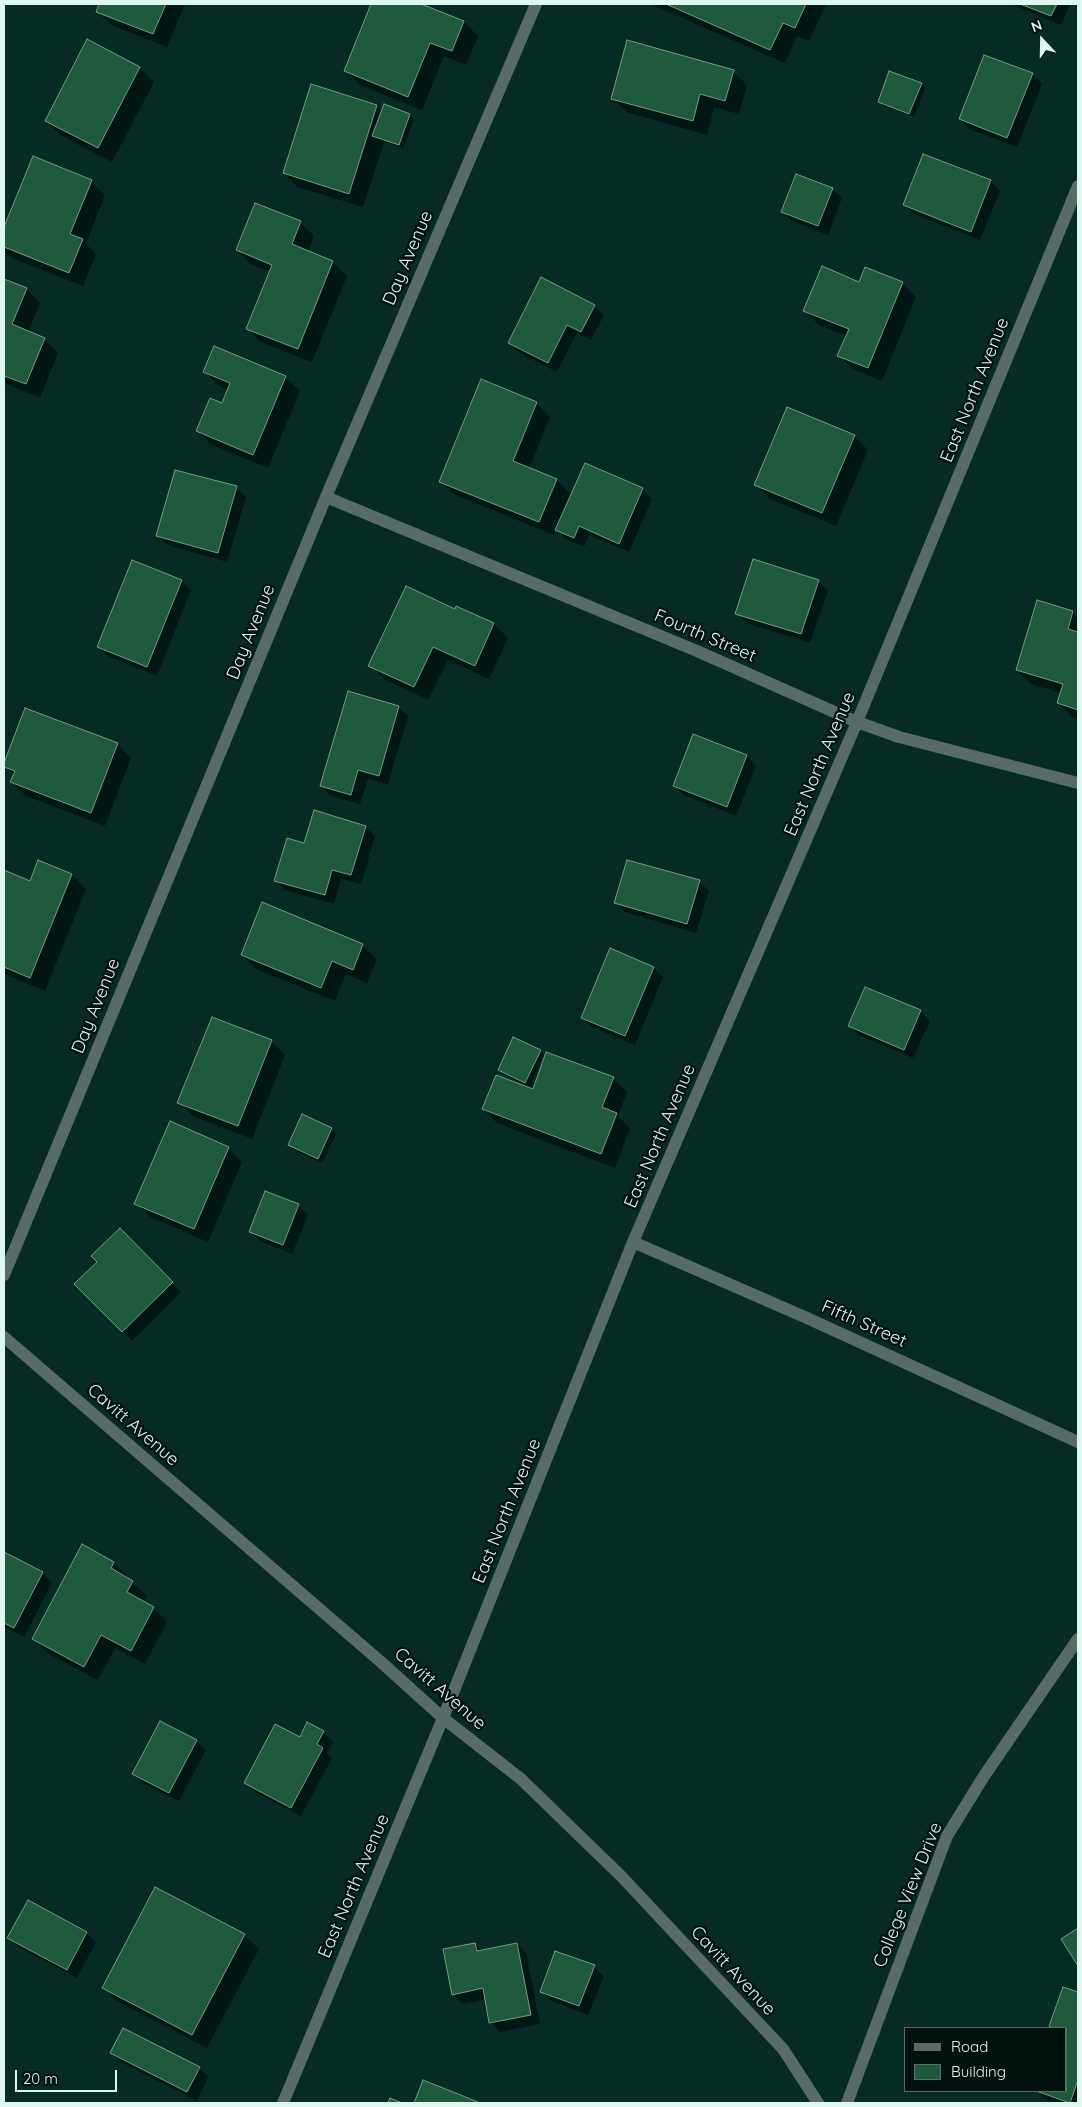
<!DOCTYPE html>
<style>
body{margin:0}
#map{position:relative;width:1082px;height:2107px;overflow:hidden;background:#052b24;font-family:Quicksand,sans-serif}
canvas{display:block}
.frame{position:absolute;inset:0;border:5px solid #def7f0;pointer-events:none}
.legend{position:absolute;left:904px;top:2027px;width:162px;height:65px;box-sizing:border-box;background:#01110d;border:1px solid #596d68;margin:0;padding:6px 9px;list-style:none;font-size:15px;color:#def7f0}
.legend li{display:flex;align-items:center;gap:10px;height:25px}
.legend b{width:25px;border:1px solid #596d68}
.north{position:absolute;left:1017px;top:15px;width:50px;height:50px;-webkit-text-stroke:4px #01110d;paint-order:stroke;rotate:339deg;font-size:14px;font-weight:700;line-height:20px;text-align:center;color:#def7f0}
.north::after{content:'';display:block;margin:auto;width:18px;height:22px;background:#def7f0;clip-path:polygon(50% 0,100% 100%,50% 72%,0 100%)}
.scale{position:absolute;left:15px;top:2070px;width:102px;height:22px;box-sizing:border-box;border:2px solid #def7f0;border-top:0;padding-left:6px;font-size:15px;line-height:18px;white-space:nowrap;color:#def7f0;-webkit-text-stroke:4px #01110d;paint-order:stroke}
</style>
<div id="map">
<canvas width="1082" height="2107"></canvas>
<div class="frame"></div>
<ul class="legend">
<li><b style="height:6px;background:#586b66"></b>Road</li>
<li><b style="height:14px;background:#1f5a3c"></b>Building</li>
</ul>
<div class="north">N</div>
<div class="scale">20 m</div>
</div>
<script>
const ctx = document.querySelector('canvas').getContext('2d');
ctx.lineJoin = 'round';
function fill(path, color) {
  ctx.fillStyle = color;
  ctx.fill(path, 'evenodd');
}
function toPath(rows) {
  const path = new Path2D();
  for (const r of rows) {
    path.moveTo(r[0], r[1]);
    for (let i = 2; i < r.length; i += 2) path.lineTo(r[i], r[i + 1]);
  }
  return path;
}
function trace(path, color, width, dash) {
  ctx.strokeStyle = color;
  ctx.lineWidth = width;
  ctx.lineCap = dash ? 'butt' : 'round';
  ctx.setLineDash(dash || []);
  ctx.stroke(path);
}
function drawText(font, color, halo, rows, align = 'center') {
  ctx.font = font + ' Quicksand,sans-serif';
  ctx.lineWidth = 4.5;
  ctx.setLineDash([]);
  ctx.textBaseline = 'middle';
  ctx.strokeStyle = halo;
  ctx.fillStyle = color;
  for (const [text, x, y, turn = 0] of rows) {
    ctx.save();
    ctx.translate(x, y);
    ctx.rotate((+turn || 0) * Math.PI / 180);
    ctx.textAlign = isNaN(turn) ? turn : align;
    if (halo) ctx.strokeText(text, 0, 0);
    ctx.fillText(text, 0, 0);
    ctx.restore();
  }
}
fill(toPath([
 [100,4,185,4,167,47,111,25,97,11],
 [373,4,417,4,464,22,478,36,466,65,444,56,422,110,360,85,346,71],
 [650,4,826,4,809,41,797,36,785,63],
 [1011,4,1070,4,1061,25],
 [140,68,154,82,112,162,60,135,46,121],
 [733,71,747,85,739,114,714,107,707,135,626,112,612,98],
 [1032,74,1042,84,1017,147,969,129,960,119],
 [921,84,925,88,914,117,883,106,879,101],
 [312,86,377,106,382,111,410,115,414,119,403,149,384,142,363,207,298,187,284,173],
 [924,155,991,181,1000,191,980,240,914,214,904,205],
 [34,158,91,181,105,195,86,244,96,254,83,286,12,258,4,250,4,231],
 [832,189,842,198,828,235,792,221,783,212],
 [300,222,314,236,308,252,333,262,347,276,312,362,262,343,248,329,271,272,251,264,237,250],
 [4,280,26,289,40,303,28,332,44,339,58,353,40,398,4,383],
 [860,283,902,283,916,297,882,381,853,369,839,355,847,336,819,325,805,311],
 [594,306,604,315,591,340,577,333,557,372,519,353,509,343],
 [215,348,285,377,300,391,268,468,212,445,198,431,222,404,228,390,219,386,205,372],
 [536,403,550,417,529,469,556,480,572,495,585,464,643,489,652,499,629,552,589,535,584,547,566,539,556,529,554,535,455,495,441,481],
 [854,436,868,450,836,526,770,499,756,485],
 [236,488,246,497,227,562,167,545,158,536],
 [181,581,191,590,157,676,108,656,99,647],
 [818,581,828,591,810,643,746,623,737,613],
 [457,608,494,624,508,638,489,679,448,660,428,700,384,679,370,665],
 [1072,612,1078,618,1078,719,1072,717,1058,703,1061,693,1031,684,1017,670],
 [398,707,408,716,388,784,368,779,360,804,331,796,321,786],
 [694,736,747,756,756,766,736,816,684,795,674,786],
 [117,744,131,758,105,826,26,796,11,782,14,776,4,766],
 [365,827,375,836,361,884,341,879,334,904,285,890,275,880,305,845],
 [39,862,72,875,86,889,45,991,4,974,4,872,30,882],
 [699,881,709,891,696,933,625,912,616,903],
 [362,945,377,959,367,983,346,974,335,1001,256,969,242,955],
 [654,968,663,977,635,1045,592,1027,582,1018],
 [920,1011,930,1021,913,1058,859,1035,849,1026],
 [271,1041,285,1055,252,1139,193,1116,179,1102],
 [540,1051,546,1057,613,1078,627,1092,618,1116,630,1128,615,1168,497,1123,483,1109,533,1090,545,1058,543,1057,530,1087,504,1074,499,1070],
 [302,1116,332,1129,336,1134,322,1163,294,1150,289,1145],
 [228,1148,242,1162,208,1242,150,1217,136,1203],
 [298,1205,308,1215,292,1254,260,1241,250,1232],
 [120,1230,181,1292,132,1341,76,1284,98,1262],
 [4,1553,42,1573,52,1583,24,1637,4,1627],
 [114,1563,128,1577,127,1578,147,1596,143,1602,153,1608,167,1622,145,1664,115,1648,98,1680,47,1653,33,1639],
 [307,1724,323,1732,333,1742,327,1753,332,1758,301,1816,255,1792,245,1782,300,1738],
 [196,1741,206,1750,179,1801,143,1783,134,1774],
 [155,1889,244,1935,259,1949,207,2048,117,2001,103,1987],
 [86,1933,96,1942,77,1978,18,1947,9,1937],
 [475,1944,482,1951,517,1944,526,1953,540,2024,500,2032,491,2022,486,1999,462,2004,453,1994],
 [594,1967,604,1976,588,2015,551,2001,541,1991],
 [1063,1988,1078,1994,1078,2103,1050,2103,1037,2091,1066,2091,1066,2028,1053,2028,1050,2026],
 [111,2053,199,2068,208,2077,197,2101,121,2062],
 [424,2081,477,2103,478,2103,415,2103]
]), '#0007');
const building = toPath([
 [99,4,166,4,153,34,96,12,99,4],
 [371,4,421,4,464,21,452,51,430,43,408,97,344,71,371,4],
 [666,4,806,4,795,28,783,23,770,50,666,4],
 [1020,4,1057,4,1051,16,1020,4],
 [87,39,140,67,98,148,45,121,87,39],
 [627,40,734,70,725,101,700,94,693,121,611,99,627,40],
 [984,55,1033,73,1007,138,959,119,984,55],
 [889,71,922,83,909,114,878,102,889,71],
 [311,84,377,105,349,194,283,173,311,84],
 [384,104,410,114,399,145,372,136,384,104],
 [923,154,991,180,971,232,903,205,923,154],
 [33,156,92,180,70,234,83,239,69,273,4,247,4,227,33,156],
 [796,174,833,188,818,226,781,212,796,174],
 [255,203,301,221,292,244,333,261,298,349,246,329,272,265,236,250,255,203],
 [822,266,859,282,865,267,903,282,868,368,837,356,849,329,803,311,822,266],
 [541,277,595,305,581,332,567,325,548,363,508,343,541,277],
 [4,279,27,288,12,324,45,338,26,384,4,376,4,279],
 [214,346,286,376,253,455,196,431,210,398,222,403,230,383,203,372,214,346],
 [481,379,537,402,513,461,557,479,539,522,439,482,481,379],
 [787,407,855,435,822,513,754,485,787,407],
 [585,463,643,488,619,544,579,526,574,538,555,530,585,463],
 [175,470,237,486,218,553,156,536,175,470],
 [753,559,819,580,801,634,735,614,753,559],
 [132,560,182,580,147,667,97,647,132,560],
 [406,586,455,609,456,606,494,623,475,666,433,647,414,687,368,666,406,586],
 [1037,600,1073,611,1068,629,1078,632,1078,710,1057,703,1063,684,1016,670,1037,600],
 [348,691,399,706,379,776,358,770,351,795,320,786,348,691],
 [25,708,118,743,91,813,10,782,15,771,4,767,4,763,25,708],
 [693,734,747,755,727,807,673,786,693,734],
 [314,810,366,826,351,875,332,870,325,895,274,881,287,838,304,843,314,810],
 [38,860,72,874,30,978,4,967,4,870,30,881,38,860],
 [627,860,700,880,687,924,614,903,627,860],
 [262,902,363,944,353,970,332,961,321,988,241,955,262,902],
 [610,948,654,967,625,1036,581,1018,610,948],
 [865,987,921,1010,904,1050,848,1026,865,987],
 [212,1017,272,1040,238,1126,177,1103,212,1017],
 [513,1037,541,1050,525,1083,498,1070,513,1037],
 [546,1052,614,1077,602,1107,617,1113,601,1154,482,1109,496,1075,533,1089,546,1052],
 [302,1114,332,1128,318,1159,288,1145,302,1114],
 [170,1121,229,1147,194,1229,134,1204,170,1121],
 [265,1191,299,1204,283,1245,249,1232,265,1191],
 [120,1228,173,1282,122,1332,74,1284,97,1262,91,1256,120,1228],
 [82,1544,114,1562,111,1568,133,1581,127,1592,154,1607,131,1651,101,1635,84,1667,32,1639,82,1544],
 [4,1552,43,1572,14,1628,4,1623,4,1552],
 [160,1721,197,1740,169,1793,132,1774,160,1721],
 [307,1722,324,1731,317,1744,323,1748,291,1808,244,1783,275,1724,300,1737,307,1722],
 [155,1887,245,1934,192,2035,102,1988,155,1887],
 [28,1900,87,1932,67,1970,7,1938,28,1900],
 [1078,1928,1078,1966,1061,1939,1078,1928],
 [475,1943,477,1951,517,1943,531,2015,489,2023,483,1988,452,1995,443,1949,475,1943],
 [555,1951,595,1965,579,2006,540,1992,555,1951],
 [1063,1987,1078,1992,1078,2080,1070,2103,1036,2091,1066,2091,1066,2028,1053,2028,1049,2026,1063,1987],
 [123,2028,200,2067,187,2092,110,2053,123,2028],
 [423,2080,478,2102,477,2103,414,2103,423,2080],
 [390,2098,402,2103,388,2103,390,2098]
]);
fill(building, '#1f5a3c');
trace(building, '#759c84', 1);
trace(toPath([
 [326,497,697,651,857,722,899,737,1078,783],
 [633,1242,807,1318,1078,1442],
 [4,1275,326,497,536,4],
 [4,1337,381,1662,443,1718,521,1779,622,1877,783,2049,818,2103],
 [283,2103,443,1718,633,1242,857,722,1078,186],
 [847,2103,947,1836,984,1776,1078,1639]
]), '#586b66', 12);
drawText('18px', '#def7f0', '#01110d', [
 ["Day Avenue",408,258,-67],
 ["East North Avenue",975,390,-68],
 ["Day Avenue",251,632,-68],
 ["Fourth Street",705,636,23],
 ["East North Avenue",820,764,-67],
 ["Day Avenue",96,1006,-68],
 ["East North Avenue",660,1136,-67],
 ["Fifth Street",864,1324,24],
 ["Cavitt Avenue",133,1425,41],
 ["East North Avenue",507,1511,-68],
 ["Cavitt Avenue",440,1689,41],
 ["East North Avenue",354,1886,-67],
 ["College View Drive",908,1895,-68],
 ["Cavitt Avenue",733,1971,47]
]);
</script>
